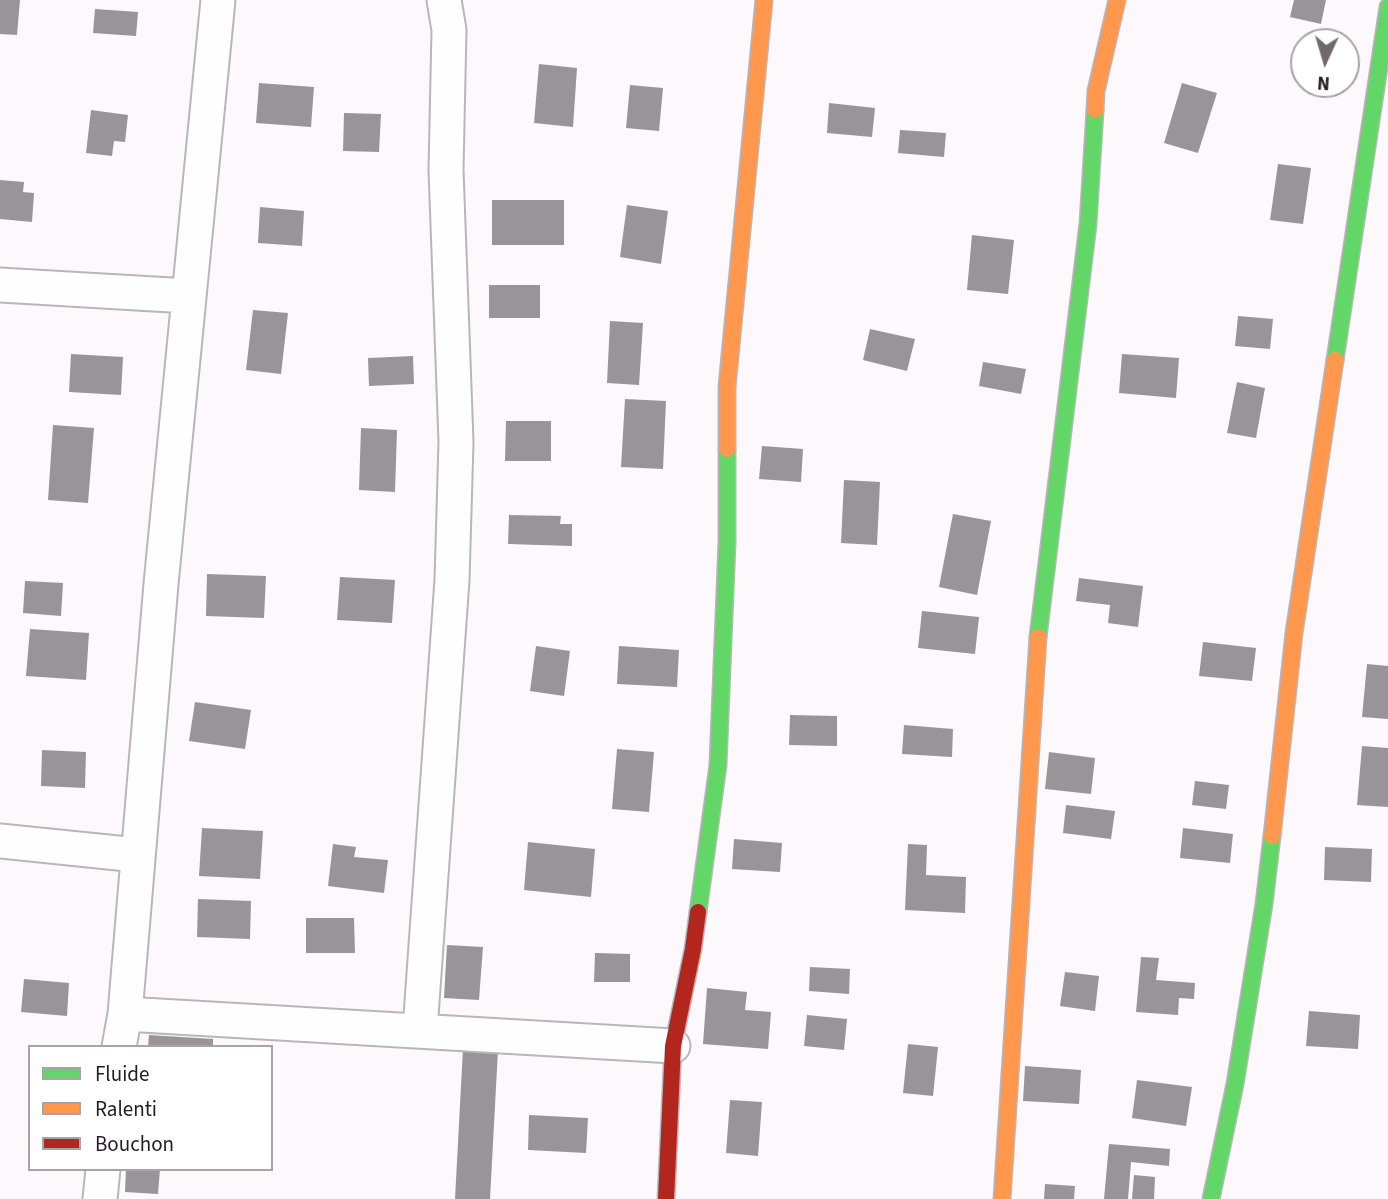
<!DOCTYPE html>
<style>
body{margin:0}
#map{position:relative;width:1388px;height:1199px;overflow:hidden;background:#fcf8fc;font-family:"Source Sans 3",sans-serif}
canvas{display:block}
.legend{position:absolute;left:28px;top:1045px;width:245px;height:126px;box-sizing:border-box;background:#fff;border:2px solid #a7a4a7;margin:0;padding:9px 12px;list-style:none;font-size:21px;color:#231b22}
.legend li{display:flex;align-items:center;gap:14px;height:35px}
.legend b{width:35px;border:2px solid #a7a4a7}
.north{position:absolute;left:1290px;top:28px;width:70px;height:70px;box-sizing:border-box;background:#fff;border:2px solid #a7a4a7;border-radius:50%;rotate:184deg;font-size:19px;font-weight:700;line-height:28px;text-align:center;color:#231b22}
.north::after{content:'';display:block;margin:auto;width:24px;height:32px;background:#6f686e;clip-path:polygon(50% 0,100% 100%,50% 72%,0 100%)}
</style>
<div id="map">
<canvas width="1388" height="1199"></canvas>
<ul class="legend">
<li><b style="height:9px;background:#63d668"></b>Fluide</li>
<li><b style="height:9px;background:#ff974d"></b>Ralenti</li>
<li><b style="height:9px;background:#b3261e"></b>Bouchon</li>
</ul>
<div class="north">N</div>
</div>
<script>
const ctx = document.querySelector('canvas').getContext('2d');
ctx.lineJoin = 'round';
function fill(path, color) {
  ctx.fillStyle = color;
  ctx.fill(path, 'evenodd');
}
function toPath(rows) {
  const path = new Path2D();
  for (const r of rows) {
    path.moveTo(r[0], r[1]);
    for (let i = 2; i < r.length; i += 2) path.lineTo(r[i], r[i + 1]);
  }
  return path;
}
function trace(path, color, width, dash) {
  ctx.strokeStyle = color;
  ctx.lineWidth = width;
  ctx.lineCap = dash ? 'butt' : 'round';
  ctx.setLineDash(dash || []);
  ctx.stroke(path);
}
fill(toPath([
 [0,0,20,0,17,35,0,34],
 [1294,0,1326,0,1321,24,1290,17],
 [95,9,138,12,136,36,93,33],
 [539,64,577,68,573,127,534,123],
 [259,83,314,87,311,127,256,123],
 [1182,83,1217,93,1198,153,1164,143],
 [630,85,663,88,659,131,626,128],
 [829,103,875,108,872,137,827,133],
 [91,110,128,115,125,142,114,141,112,156,86,153],
 [344,113,381,114,379,152,343,151],
 [900,130,946,133,944,157,898,153],
 [1278,164,1311,168,1303,224,1270,220],
 [0,180,24,182,23,192,34,193,32,222,0,219],
 [492,200,564,200,564,245,492,245],
 [627,205,668,211,661,264,620,257],
 [260,207,304,211,302,246,258,243],
 [972,235,1014,240,1008,294,967,290],
 [489,285,540,285,540,318,489,318],
 [253,310,288,313,281,374,246,370],
 [1238,316,1273,319,1270,349,1235,346],
 [610,321,643,323,639,385,607,383],
 [870,329,915,339,907,371,863,360],
 [71,354,123,357,121,395,69,392],
 [1122,354,1179,358,1176,398,1119,393],
 [413,356,414,384,369,386,368,358],
 [983,362,1026,369,1021,394,979,386],
 [1237,382,1265,388,1256,438,1227,433],
 [625,399,666,401,663,469,621,467],
 [506,421,551,421,551,461,505,461],
 [53,425,94,428,88,503,48,500],
 [361,428,397,430,395,492,359,490],
 [762,446,803,449,801,482,759,479],
 [844,480,880,482,877,545,841,543],
 [953,514,991,521,977,595,939,587],
 [509,515,561,516,560,524,572,524,572,546,508,544],
 [207,574,266,576,264,618,206,616],
 [340,577,395,580,392,623,337,620],
 [1079,578,1143,586,1138,627,1108,623,1110,605,1076,601],
 [25,581,63,583,61,616,23,613],
 [922,611,979,617,975,654,918,648],
 [30,629,89,633,86,680,26,676],
 [1203,642,1256,648,1252,681,1199,676],
 [536,646,570,651,564,696,530,691],
 [619,646,679,650,677,687,617,684],
 [1367,664,1388,666,1388,719,1362,717],
 [195,702,251,710,245,749,189,741],
 [790,715,837,716,837,746,789,745],
 [904,725,953,729,952,757,902,754],
 [1362,746,1388,748,1388,807,1357,805],
 [617,749,654,752,649,812,612,809],
 [42,750,86,752,85,788,41,786],
 [1049,752,1095,758,1091,794,1045,789],
 [1195,781,1229,785,1226,809,1192,805],
 [1066,805,1115,811,1111,839,1063,833],
 [202,828,263,831,260,879,199,876],
 [1183,828,1233,834,1230,863,1180,858],
 [734,839,782,843,780,872,732,869],
 [528,842,595,849,591,897,524,890],
 [333,844,356,847,354,857,388,860,384,893,328,886],
 [908,844,927,845,926,875,966,877,965,913,905,910],
 [1325,847,1372,849,1371,882,1324,880],
 [198,899,251,901,250,939,197,937],
 [306,918,354,918,355,953,306,953],
 [447,945,483,947,479,1000,444,998],
 [595,953,630,954,630,982,594,982],
 [1141,957,1159,958,1156,980,1195,983,1194,999,1179,998,1178,1015,1136,1012],
 [810,967,850,969,849,994,809,991],
 [1065,972,1099,976,1095,1011,1060,1006],
 [24,979,69,983,67,1016,21,1012],
 [707,988,747,992,745,1010,771,1012,768,1049,703,1044],
 [1309,1011,1360,1015,1358,1049,1306,1046],
 [807,1015,847,1019,844,1050,804,1046],
 [149,1035,213,1039,213,1047,148,1047],
 [908,1044,938,1047,933,1096,903,1093],
 [463,1048,498,1050,490,1199,455,1199],
 [1025,1066,1081,1070,1079,1104,1023,1101],
 [1137,1080,1192,1087,1186,1126,1132,1118],
 [730,1100,762,1102,758,1156,726,1153],
 [529,1115,588,1118,586,1153,528,1150],
 [1109,1144,1170,1149,1169,1166,1131,1162,1128,1199,1104,1199],
 [126,1169,160,1169,158,1194,125,1192],
 [1134,1175,1155,1177,1154,1199,1132,1199],
 [1045,1184,1075,1186,1074,1199,1044,1199]
]), '#999498');
const street = toPath([
 [0,285,188,296],
 [0,841,137,855],
 [125,1014,673,1046],
 [420,1030,452,580,456,442,446,170,449,30,444,0],
 [119,1047,125,1014,161,584,218,0],
 [100,1199,103,1169]
]);
const fast = toPath([
 [1335,360,1388,7],
 [1038,637,1088,224,1095,110],
 [698,912,718,765,727,542,727,449],
 [1211,1199,1235,1084,1264,904,1272,836]
]);
const slow = toPath([
 [1095,110,1096,91,1117,0],
 [727,449,727,387,764,0],
 [1272,836,1294,633,1335,360],
 [1002,1199,1038,637]
]);
const jam = toPath([
 [666,1199,673,1046,693,949,698,912]
]);
trace(street, '#bab5ba', 37);
trace(fast, '#bab5ba', 19);
trace(slow, '#bab5ba', 19);
trace(jam, '#bab5ba', 19);
trace(street, '#fffeff', 33);
trace(fast, '#63d668', 16);
trace(slow, '#ff974d', 16);
trace(jam, '#b3261e', 16);
</script>
